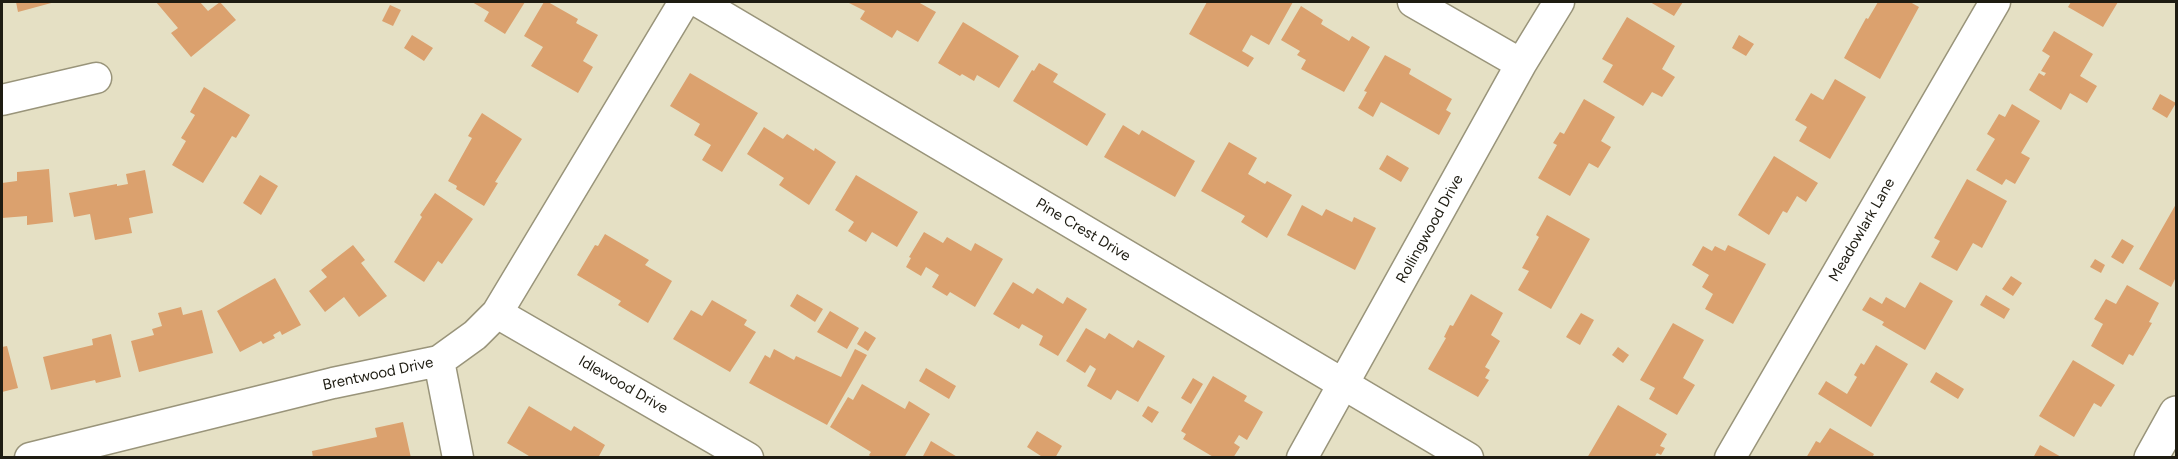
<!DOCTYPE html>
<style>
body{margin:0}
#map{position:relative;width:2178px;height:459px;overflow:hidden;background:#e5e0c4;font-family:Figtree,sans-serif}
canvas{display:block}
.frame{position:absolute;inset:0;border:3px solid #1e1c12;pointer-events:none}
</style>
<div id="map">
<canvas width="2178" height="459"></canvas>
<div class="frame"></div>
</div>
<script>
const ctx = document.querySelector('canvas').getContext('2d');
ctx.lineJoin = 'round';
function fill(path, color) {
  ctx.fillStyle = color;
  ctx.fill(path, 'evenodd');
}
function toPath(rows) {
  const path = new Path2D();
  for (const r of rows) {
    path.moveTo(r[0], r[1]);
    for (let i = 2; i < r.length; i += 2) path.lineTo(r[i], r[i + 1]);
  }
  return path;
}
function trace(path, color, width, dash) {
  ctx.strokeStyle = color;
  ctx.lineWidth = width;
  ctx.lineCap = dash ? 'butt' : 'round';
  ctx.setLineDash(dash || []);
  ctx.stroke(path);
}
function drawText(font, color, halo, rows, align = 'center') {
  ctx.font = font + ' Figtree,sans-serif';
  ctx.lineWidth = 6;
  ctx.setLineDash([]);
  ctx.textBaseline = 'middle';
  ctx.strokeStyle = halo;
  ctx.fillStyle = color;
  for (const [text, x, y, turn = 0] of rows) {
    ctx.save();
    ctx.translate(x, y);
    ctx.rotate((+turn || 0) * Math.PI / 180);
    ctx.textAlign = isNaN(turn) ? turn : align;
    if (halo) ctx.strokeText(text, 0, 0);
    ctx.fillText(text, 0, 0);
    ctx.restore();
  }
}
fill(toPath([
 [16,2,55,2,18,12],
 [156,2,200,2,208,11,220,2,236,20,191,57,171,33,178,28],
 [472,2,525,2,505,34,484,21,489,12],
 [544,2,548,2,578,19,576,23,598,35,583,61,593,67,578,93,531,66,543,47,524,36],
 [847,2,918,2,936,12,918,42,897,30,892,38,860,19,865,11],
 [1207,2,1293,2,1269,45,1251,35,1242,51,1254,58,1248,67,1189,34],
 [1650,2,1683,2,1674,16],
 [1878,2,1910,2,1919,7,1880,79,1844,58,1866,18,1868,19],
 [2071,2,2118,2,2103,27,2068,7],
 [390,5,401,10,393,26,382,21],
 [1301,6,1323,20,1321,24,1349,41,1352,36,1370,47,1344,92,1301,69,1306,60,1297,55,1300,51,1281,40],
 [1627,17,1675,46,1662,69,1675,77,1662,97,1652,92,1643,106,1603,82,1613,65,1602,59],
 [963,22,1019,56,999,88,977,75,974,81,962,74,960,76,938,63],
 [2054,31,2093,54,2080,76,2097,86,2087,103,2070,93,2061,110,2029,90,2039,73,2044,76,2046,73,2041,71,2050,56,2042,51],
 [412,35,433,48,424,61,404,48],
 [1739,35,1754,44,1746,56,1732,48],
 [1385,55,1411,69,1409,74,1452,99,1446,110,1451,113,1439,135,1381,102,1373,117,1358,108,1367,92,1364,91],
 [1039,63,1058,74,1053,82,1106,114,1087,146,1013,101,1032,70,1034,71],
 [690,73,758,113,722,172,702,160,711,145,694,135,700,124,670,106],
 [1835,79,1866,97,1830,159,1799,141,1807,127,1795,120,1811,93,1823,100],
 [204,87,250,115,236,138,232,136,203,183,172,165,186,141,181,138,195,115,190,112],
 [2160,94,2176,103,2167,118,2152,109],
 [1584,99,1615,117,1601,141,1611,147,1600,165,1598,168,1589,163,1570,196,1538,178,1557,145,1553,143,1560,132,1564,134],
 [2012,104,2040,121,2021,153,2030,158,2015,184,2006,179,2002,185,1976,170,1995,139,1987,134,1999,114,2005,117],
 [482,113,522,139,495,182,498,183,484,206,456,189,457,186,448,181,472,138,468,136],
 [1123,125,1139,135,1142,130,1195,161,1175,197,1104,157],
 [764,127,783,139,787,134,814,151,815,148,836,162,809,205,779,185,784,178,747,154],
 [1229,142,1257,158,1248,174,1265,184,1267,181,1292,195,1267,238,1241,222,1245,216,1201,191],
 [1387,155,1409,168,1401,182,1379,169],
 [1774,156,1818,183,1806,202,1797,196,1787,213,1783,211,1769,235,1738,215],
 [49,169,53,222,27,225,27,216,2,218,2,183,17,181,17,172],
 [145,170,153,213,129,218,132,233,95,240,90,214,74,217,69,193,117,184,117,186,128,184,126,174],
 [260,175,278,186,261,215,243,203],
 [856,175,918,212,897,247,872,232,866,242,848,231,854,222,835,210],
 [1967,179,2007,201,1982,248,1973,243,1957,271,1931,257,1940,241,1934,238],
 [435,193,473,219,442,264,438,261,424,282,394,262,422,217,420,215],
 [2176,204,2176,277,2171,287,2139,269],
 [1302,205,1322,216,1326,209,1352,222,1354,217,1376,228,1355,270,1287,235],
 [1547,215,1590,239,1551,309,1518,290,1529,271,1522,268,1539,237,1536,235],
 [924,232,943,243,947,237,971,251,975,243,1003,259,975,307,950,292,947,296,932,287,939,275,926,267,921,276,906,267,911,258,909,257],
 [605,234,649,260,645,265,672,281,648,323,618,305,621,301,577,275,595,245,598,246],
 [2122,239,2134,246,2123,264,2111,257],
 [353,245,365,260,361,263,387,296,359,317,344,297,325,312,309,291,327,277,321,270],
 [1728,245,1766,264,1733,324,1705,309,1713,294,1702,287,1709,275,1692,265,1703,246,1712,251,1715,246,1725,251],
 [2095,259,2105,265,2101,273,2090,267],
 [2011,276,2022,283,2013,296,2002,289],
 [275,278,301,325,282,335,280,331,273,335,275,338,263,344,261,341,240,352,217,311],
 [1013,282,1033,294,1037,288,1063,304,1067,297,1087,309,1058,356,1039,345,1043,336,1022,324,1019,329,993,314],
 [1920,282,1953,301,1925,350,1882,325,1884,322,1862,310,1870,297,1882,304,1886,297,1905,308],
 [2127,285,2159,303,2149,322,2152,323,2133,356,2129,354,2123,365,2091,346,2103,324,2094,319,2106,299,2116,304],
 [797,294,823,309,815,322,790,306],
 [1471,294,1503,313,1491,335,1500,341,1485,367,1490,370,1485,378,1489,380,1478,397,1428,369,1446,338,1444,337,1450,325,1453,326],
 [1986,295,2010,309,2004,319,1980,305],
 [712,300,747,320,744,325,756,332,730,372,673,339,691,310,702,316],
 [181,307,183,315,202,310,213,353,139,372,131,341,154,335,152,329,162,326,158,313],
 [830,311,859,328,847,349,817,332],
 [1581,313,1594,320,1580,345,1566,337],
 [1673,323,1704,340,1683,378,1695,385,1677,415,1649,399,1655,388,1640,380],
 [1086,328,1105,339,1109,333,1133,348,1138,340,1165,356,1138,402,1117,390,1111,400,1087,386,1096,369,1090,365,1085,373,1066,361],
 [865,331,876,338,868,351,857,344],
 [111,334,121,377,96,383,95,380,51,390,43,357,93,345,92,339],
 [1876,345,1908,364,1871,427,1818,394,1826,381,1847,394,1857,377,1854,375,1861,363,1864,365],
 [7,346,18,388,2,392,2,347],
 [1618,347,1629,355,1623,363,1612,355],
 [774,349,794,360,796,356,841,377,855,349,867,355,827,425,749,383,765,355,770,358],
 [2073,360,2115,385,2101,407,2094,403,2074,437,2039,416],
 [926,368,956,386,949,399,919,381],
 [1936,372,1964,389,1958,399,1930,382],
 [1213,376,1247,396,1244,401,1263,412,1247,440,1239,435,1234,443,1240,447,1233,458,1215,458,1183,439,1186,434,1181,431],
 [1193,378,1203,384,1191,404,1181,398],
 [862,384,905,409,909,401,930,414,904,458,872,458,869,455,871,452,830,427,848,397,853,400],
 [1618,405,1667,434,1660,446,1665,448,1661,455,1657,453,1654,458,1587,458],
 [529,406,571,431,574,426,605,445,598,458,528,458,529,456,507,443],
 [1148,406,1159,412,1152,423,1142,416],
 [403,422,411,458,313,458,312,451,377,437,375,428],
 [1830,428,1874,454,1872,458,1806,458,1816,441,1820,443],
 [1037,431,1062,446,1055,458,1044,458,1027,447],
 [931,441,959,458,922,458],
 [2040,445,2063,458,2033,458]
]), '#dba16e');
const minor = toPath([
 [699,2,1468,458],
 [1413,2,1521,64],
 [2,100,96,78],
 [497,313,748,458],
 [439,361,458,458],
 [30,458,333,383,439,361,475,335,497,313,684,2],
 [1302,458,1521,64,1559,2],
 [1730,458,1995,2]
]);
const tertiary = toPath([
 [2151,458,2176,413]
]);
trace(minor, '#99947a', 33);
trace(tertiary, '#99947a', 36);
trace(minor, '#fff', 30);
trace(tertiary, '#fff', 33);
drawText('15px', '#1e1c12', '#fff', [
 ["Rollingwood Drive",1430,229,-61],
 ["Pine Crest Drive",1083,230,31],
 ["Meadowlark Lane",1862,230,-60],
 ["Brentwood Drive",378,374,-12],
 ["Idlewood Drive",623,385,30]
]);
</script>
